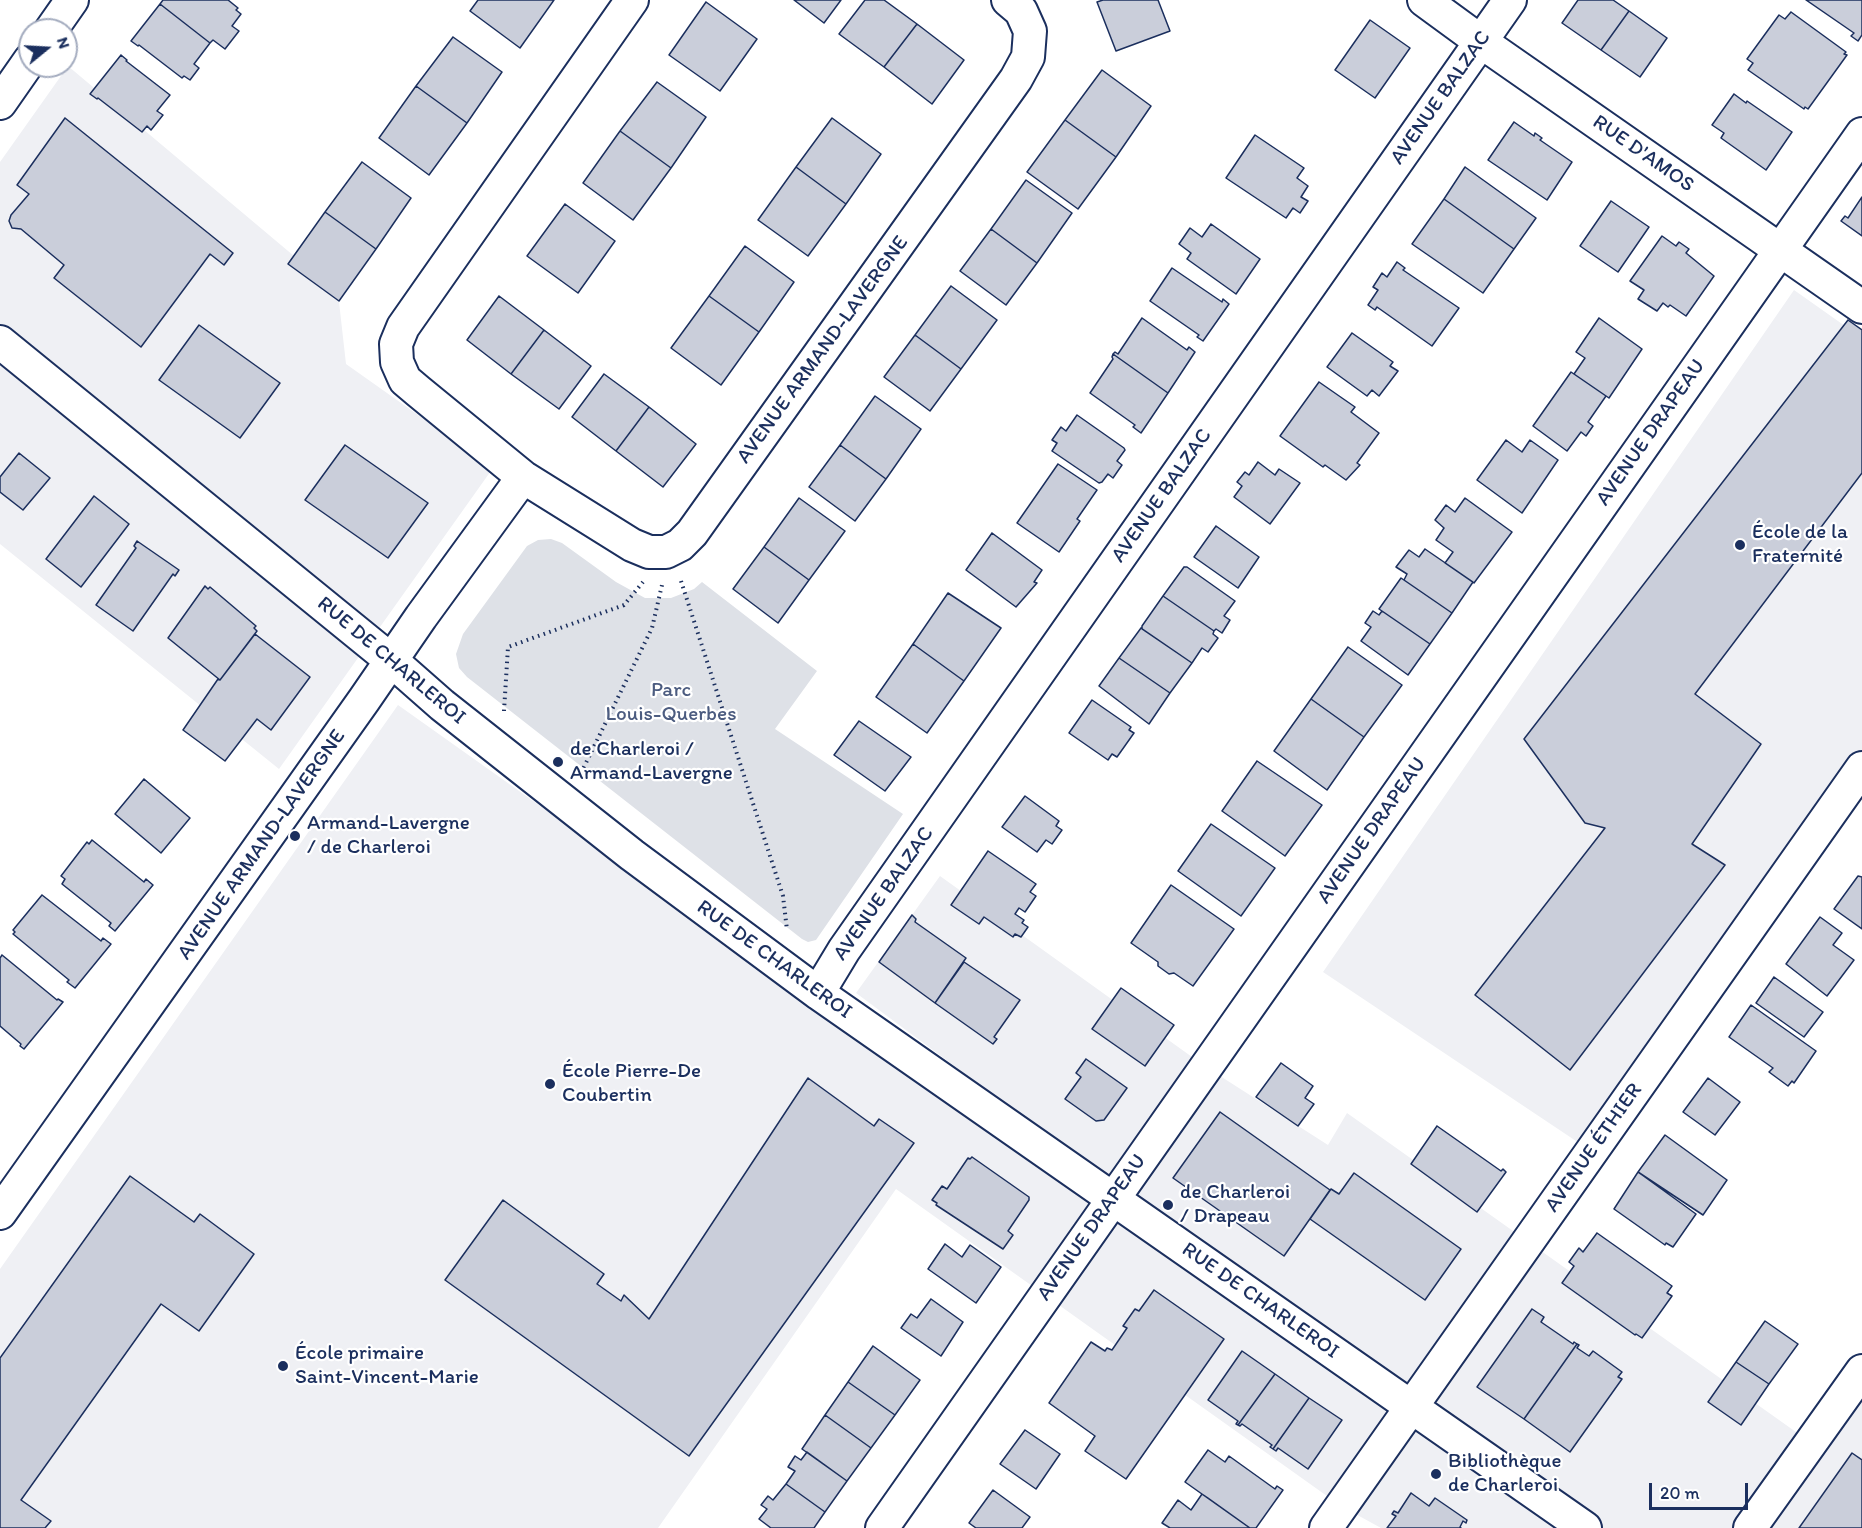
<!DOCTYPE html>
<meta charset="utf-8">
<style>
body{margin:0}
#map{position:relative;width:1862px;height:1528px;overflow:hidden;background:#fff;font-family:Itim,sans-serif}
canvas{display:block}
.north{position:absolute;left:18px;top:18px;width:60px;height:60px;box-sizing:border-box;background:#fff;border:2px solid #a4acbf;border-radius:50%;rotate:72deg;font-size:16px;font-weight:700;line-height:24px;text-align:center;color:#1b2f5e}
.north::after{content:'';display:block;margin:auto;width:21px;height:27px;background:#1b2f5e;clip-path:polygon(50% 0,100% 100%,50% 72%,0 100%)}
.scale{position:absolute;left:1649px;top:1483px;width:99px;height:27px;box-sizing:border-box;border:3px solid #1b2f5e;border-top:0;padding-left:8px;font-size:18px;line-height:21px;white-space:nowrap;color:#1b2f5e;-webkit-text-stroke:4px #fff;paint-order:stroke}
</style>
<div id="map">
<canvas width="1862" height="1528"></canvas>
<div class="north">N</div>
<div class="scale">20 m</div>
</div>
<script>
const ctx = document.querySelector('canvas').getContext('2d');
ctx.lineJoin = 'round';
function fill(path, color) {
  ctx.fillStyle = color;
  ctx.fill(path, 'evenodd');
}
function toPath(rows) {
  const path = new Path2D();
  for (const r of rows) {
    path.moveTo(r[0], r[1]);
    for (let i = 2; i < r.length; i += 2) path.lineTo(r[i], r[i + 1]);
  }
  return path;
}
function trace(path, color, width, dash) {
  ctx.strokeStyle = color;
  ctx.lineWidth = width;
  ctx.lineCap = dash ? 'butt' : 'round';
  ctx.setLineDash(dash || []);
  ctx.stroke(path);
}
function drawText(font, color, halo, rows, align = 'center') {
  ctx.font = font + ' Itim,sans-serif';
  ctx.lineWidth = 4.5;
  ctx.setLineDash([]);
  ctx.textBaseline = 'middle';
  ctx.strokeStyle = halo;
  ctx.fillStyle = color;
  for (const [text, x, y, turn = 0] of rows) {
    ctx.save();
    ctx.translate(x, y);
    ctx.rotate((+turn || 0) * Math.PI / 180);
    ctx.textAlign = isNaN(turn) ? turn : align;
    if (halo) ctx.strokeText(text, 0, 0);
    ctx.fillText(text, 0, 0);
    ctx.restore();
  }
}
fill(toPath([
 [68,66,338,293,346,364,493,468,279,769,0,544,0,162],
 [1794,290,1862,338,1862,751,1579,1143,1323,972],
 [398,705,957,1102,972,1079,856,993,940,876,1206,1067,1328,1145,1347,1113,1810,1442,1846,1393,1862,1403,1862,1528,1381,1528,1341,1506,896,1189,658,1528,0,1528,0,1269]
]), '#eff0f4');
fill(toPath([
 [551,539,562,543,616,582,645,598,671,598,694,589,702,582,817,671,775,729,903,814,816,940,808,942,802,939,467,677,459,668,456,654,463,634,527,546,538,540]
]), '#dee1e7');
const building = toPath([
 [163,0,228,0,238,8,236,10,241,14,232,26,239,31,225,49,213,40,210,43,160,4,163,0],
 [478,0,554,0,520,48,470,11,478,0],
 [794,0,841,0,824,23,794,0],
 [865,0,884,0,917,24,884,67,839,34,865,0],
 [1103,0,1158,0,1170,31,1116,51,1097,2,1103,0],
 [1578,0,1613,0,1629,11,1601,50,1562,23,1578,0],
 [1806,0,1862,0,1862,35,1858,41,1851,36,1854,33,1806,0],
 [706,2,757,39,720,91,669,55,706,2],
 [160,4,210,43,194,64,199,68,190,80,184,76,182,78,139,45,138,46,131,41,160,4],
 [1629,11,1667,38,1640,77,1601,50,1629,11],
 [1791,12,1846,52,1844,54,1847,55,1808,109,1805,107,1804,109,1748,70,1753,63,1747,59,1779,15,1785,19,1791,12],
 [1370,20,1410,48,1375,98,1335,70,1370,20],
 [917,24,964,60,932,104,884,67,917,24],
 [453,37,502,72,467,123,416,86,453,37],
 [121,55,127,60,126,61,170,95,157,111,163,115,151,130,147,126,142,132,98,98,97,99,90,94,121,55],
 [1102,70,1151,106,1116,157,1065,120,1102,70],
 [657,82,706,117,671,168,620,131,657,82],
 [416,86,467,123,429,175,379,138,416,86],
 [1734,94,1746,103,1747,101,1792,132,1766,170,1721,138,1724,133,1712,125,1734,94],
 [65,118,233,253,224,265,210,254,141,347,54,278,64,265,21,229,12,228,9,221,11,215,29,194,17,185,65,118],
 [832,118,881,154,846,204,796,167,832,118],
 [1065,120,1116,157,1078,209,1027,172,1065,120],
 [1514,122,1534,136,1535,133,1542,138,1540,140,1572,162,1547,200,1488,160,1514,122],
 [620,131,671,168,633,220,583,183,620,131],
 [1255,135,1304,168,1297,178,1308,186,1301,197,1308,201,1300,213,1293,208,1286,218,1226,178,1255,135],
 [362,162,411,198,376,249,325,212,362,162],
 [796,167,846,204,808,256,758,220,796,167],
 [1465,167,1536,218,1514,249,1444,199,1465,167],
 [1026,180,1072,213,1037,263,991,229,1026,180],
 [1862,197,1862,236,1841,221,1845,216,1848,218,1862,197],
 [1444,199,1514,249,1483,293,1412,244,1444,199],
 [1611,201,1649,227,1618,272,1580,246,1611,201],
 [565,204,615,241,578,293,527,256,565,204],
 [325,212,376,249,339,301,288,264,325,212],
 [1211,224,1260,259,1236,294,1187,259,1191,253,1179,244,1190,228,1202,237,1211,224],
 [991,229,1037,263,1006,305,960,271,991,229],
 [1662,236,1676,246,1679,242,1689,249,1686,253,1714,276,1686,316,1670,305,1668,307,1663,303,1657,311,1638,299,1644,290,1630,281,1662,236],
 [745,246,794,282,759,332,709,296,745,246],
 [1397,262,1405,268,1403,270,1459,308,1432,346,1377,307,1375,310,1368,305,1378,290,1373,287,1382,273,1387,277,1397,262],
 [1172,268,1222,302,1223,299,1229,304,1203,341,1197,337,1199,335,1150,301,1172,268],
 [951,286,997,320,961,369,915,335,951,286],
 [499,296,544,330,511,374,467,340,499,296],
 [709,296,759,332,721,385,671,348,709,296],
 [1142,318,1187,350,1189,347,1195,352,1168,393,1113,354,1115,352,1118,354,1142,318],
 [1599,318,1642,349,1609,398,1574,374,1585,358,1576,352,1599,318],
 [1848,320,1862,330,1862,473,1695,694,1761,744,1692,844,1725,865,1570,1070,1475,995,1605,828,1585,823,1524,739,1848,320],
 [199,325,280,383,240,438,159,380,199,325],
 [544,330,591,366,559,409,511,374,544,330],
 [1352,333,1393,362,1390,366,1398,371,1379,396,1372,390,1367,396,1327,367,1352,333],
 [915,335,961,369,930,411,884,377,915,335],
 [1113,354,1168,393,1141,433,1133,427,1135,425,1090,393,1113,359,1112,357,1113,354],
 [1571,372,1606,396,1588,422,1593,426,1586,436,1581,432,1567,451,1533,426,1571,372],
 [604,374,649,407,616,451,572,417,604,374],
 [1319,382,1355,407,1351,412,1379,433,1357,463,1360,465,1346,480,1325,465,1323,467,1280,436,1319,382],
 [875,396,921,429,886,479,840,445,875,396],
 [649,407,696,444,663,487,616,451,649,407],
 [1077,415,1124,448,1125,450,1117,461,1122,465,1113,478,1108,474,1102,482,1099,483,1052,451,1057,443,1052,440,1061,427,1066,431,1077,415],
 [1506,440,1522,452,1530,440,1558,460,1522,513,1477,480,1506,440],
 [345,445,428,503,388,558,305,500,345,445],
 [840,445,886,479,855,521,809,487,840,445],
 [19,453,50,478,23,510,0,492,0,477,19,453],
 [1258,462,1275,475,1279,469,1300,483,1270,524,1234,497,1242,486,1237,482,1245,472,1249,475,1258,462],
 [1058,464,1097,490,1077,519,1080,521,1059,552,1017,523,1058,464],
 [94,496,129,524,81,587,46,559,94,496],
 [799,498,845,531,809,580,764,547,799,498],
 [1465,498,1512,532,1474,583,1445,563,1453,552,1436,540,1444,528,1435,520,1446,505,1455,512,1465,498],
 [1216,526,1259,557,1238,588,1194,557,1216,526],
 [992,533,1042,570,1034,582,1037,583,1016,607,966,570,992,533],
 [137,541,179,570,175,576,173,574,133,631,96,605,136,548,134,546,137,541],
 [764,547,809,580,778,623,733,589,764,547],
 [1425,549,1473,582,1452,613,1404,580,1407,574,1396,567,1409,550,1419,557,1425,549],
 [1184,567,1187,567,1235,601,1224,616,1230,620,1222,633,1216,629,1214,631,1163,596,1184,567],
 [1401,578,1452,613,1430,644,1379,609,1401,578],
 [205,586,208,589,210,587,256,626,254,628,257,631,220,680,168,638,205,586],
 [948,593,1001,628,964,681,913,644,948,593],
 [1163,596,1214,631,1213,634,1218,638,1208,652,1202,648,1192,663,1142,629,1142,626,1163,596],
 [1373,611,1379,615,1382,611,1430,644,1408,675,1361,641,1371,627,1365,623,1373,611],
 [1141,628,1192,663,1170,693,1119,658,1141,628],
 [255,634,310,677,271,730,257,719,225,761,183,730,218,679,220,680,255,634],
 [913,644,964,681,927,733,876,697,913,644],
 [1348,647,1402,685,1364,737,1311,699,1348,647],
 [1119,658,1170,693,1149,724,1099,686,1119,658],
 [1311,699,1364,737,1327,790,1274,751,1311,699],
 [1092,700,1131,727,1129,730,1134,733,1117,757,1112,754,1108,760,1069,733,1092,700],
 [859,721,911,757,885,791,834,755,859,721],
 [1257,761,1322,805,1285,856,1222,811,1257,761],
 [144,779,190,818,161,853,115,814,144,779],
 [1025,796,1059,821,1056,826,1062,830,1052,844,1046,840,1037,852,1002,827,1025,796],
 [1211,824,1275,868,1241,916,1178,871,1211,824],
 [92,840,144,882,146,879,153,885,115,931,109,926,111,923,62,884,65,879,61,876,87,842,89,844,92,840],
 [988,851,1036,884,1030,892,1036,896,1025,912,1019,908,1015,914,1024,920,1022,923,1028,927,1021,937,1015,934,1013,937,984,917,979,924,951,905,988,851],
 [1858,876,1862,877,1862,929,1834,909,1858,876],
 [1171,885,1234,929,1193,986,1174,973,1169,974,1158,966,1158,962,1131,943,1171,885],
 [42,895,101,941,103,938,111,944,75,988,67,982,69,980,13,934,15,932,13,930,42,895],
 [912,915,916,919,915,922,966,958,935,1003,879,962,912,915],
 [1820,917,1842,933,1833,945,1854,960,1827,996,1786,964,1820,917],
 [2,955,57,1000,58,999,63,1002,24,1049,20,1046,21,1044,0,1026,0,958,2,955],
 [964,962,1020,1000,994,1037,997,1039,993,1044,935,1003,964,962],
 [1774,977,1823,1012,1804,1037,1756,1003,1774,977],
 [1121,988,1174,1025,1145,1066,1092,1029,1121,988],
 [1751,1005,1816,1051,1794,1083,1792,1081,1788,1086,1769,1072,1773,1068,1729,1037,1751,1005],
 [1086,1059,1127,1088,1104,1120,1096,1121,1065,1099,1081,1077,1076,1073,1086,1059],
 [1281,1063,1313,1086,1305,1098,1314,1104,1298,1126,1256,1097,1281,1063],
 [808,1078,874,1126,879,1119,914,1143,689,1456,445,1280,503,1200,604,1274,597,1284,621,1301,624,1295,649,1319,808,1078],
 [1708,1078,1740,1102,1715,1135,1683,1112,1708,1078],
 [1220,1112,1330,1190,1284,1256,1173,1178,1220,1112],
 [1437,1126,1501,1171,1503,1169,1506,1172,1477,1212,1411,1164,1437,1126],
 [1665,1135,1727,1180,1703,1215,1638,1172,1665,1135],
 [972,1157,1029,1197,1029,1200,1008,1231,1013,1235,1003,1249,936,1205,937,1203,932,1200,942,1186,947,1189,968,1158,970,1159,972,1157],
 [1638,1172,1696,1214,1673,1247,1666,1243,1665,1245,1614,1209,1638,1172],
 [1354,1173,1461,1249,1425,1300,1310,1219,1331,1189,1339,1194,1354,1173],
 [130,1176,194,1222,200,1214,254,1254,199,1331,161,1304,21,1500,51,1521,45,1528,0,1528,0,1358,130,1176],
 [1597,1233,1672,1286,1667,1293,1672,1296,1642,1338,1636,1334,1635,1335,1562,1283,1574,1266,1569,1262,1579,1248,1583,1252,1597,1233],
 [945,1244,962,1257,970,1245,1001,1267,976,1303,928,1269,945,1244],
 [1154,1290,1224,1339,1126,1479,1085,1451,1095,1436,1049,1403,1091,1342,1105,1351,1107,1348,1112,1350,1127,1328,1123,1326,1135,1309,1139,1311,1154,1290],
 [931,1299,963,1322,941,1356,901,1328,911,1314,917,1318,931,1299],
 [1532,1309,1544,1317,1541,1322,1573,1344,1574,1342,1577,1344,1524,1419,1477,1387,1532,1309],
 [1765,1321,1798,1344,1769,1384,1736,1362,1765,1321],
 [1577,1344,1579,1345,1577,1348,1589,1356,1593,1351,1622,1372,1618,1377,1622,1379,1570,1452,1524,1419,1577,1344],
 [873,1346,920,1380,895,1415,848,1382,873,1346],
 [1242,1351,1275,1374,1238,1425,1236,1424,1238,1421,1208,1400,1242,1351],
 [1736,1362,1769,1384,1741,1425,1708,1402,1736,1362],
 [1275,1374,1309,1398,1273,1449,1270,1447,1272,1445,1242,1424,1240,1426,1238,1425,1275,1374],
 [848,1382,895,1415,871,1448,825,1415,848,1382],
 [1309,1398,1342,1420,1308,1469,1278,1448,1276,1451,1273,1449,1309,1398],
 [825,1415,871,1448,847,1481,802,1449,825,1415],
 [1025,1430,1060,1454,1036,1489,1000,1464,1025,1430],
 [1208,1450,1225,1462,1229,1456,1275,1489,1277,1486,1283,1490,1256,1528,1250,1528,1185,1482,1208,1450],
 [807,1452,847,1481,825,1512,786,1484,795,1471,788,1467,795,1456,801,1460,807,1452],
 [1852,1453,1862,1460,1862,1528,1799,1528,1852,1453],
 [786,1484,825,1512,814,1528,771,1528,759,1519,767,1509,761,1505,768,1496,773,1500,786,1484],
 [993,1490,1030,1517,1022,1528,976,1528,969,1523,993,1490],
 [1411,1493,1429,1506,1435,1498,1467,1520,1466,1523,1463,1521,1460,1527,1461,1528,1387,1528,1396,1516,1392,1514,1394,1511,1398,1513,1411,1493],
 [1202,1494,1208,1498,1250,1528,1170,1528,1162,1523,1178,1500,1191,1510,1202,1494]
]);
fill(building, '#caceda');
trace(building, '#1b2f5e', 1.5);
const minor = toPath([
 [632,0,403,327,396,344,397,362,405,380,418,391,523,477,632,545,649,552,666,552,680,545,692,533,1016,79,1028,57,1030,31,1021,11,1008,0],
 [1424,0,1480,41,1862,307],
 [51,30,72,0],
 [0,103,30,60],
 [0,342,392,661,442,705,632,855,818,993,1585,1528],
 [818,993,844,950,1510,0],
 [0,1213,364,700,421,617,523,477],
 [882,1528,1862,134],
 [1326,1528,1862,768],
 [1750,1528,1862,1371]
]);
trace(minor, '#1b2f5e', 36);
trace(toPath([
 [681,581,783,896,787,930],
 [504,711,508,647,624,605,643,582],
 [581,773,652,628,662,585]
]), '#1b2f5e', 4, [1.5, 4.5]);
trace(minor, '#fff', 32);
for (const [x, y, r, color] of [
 [1740,545,6,"#1b2f5e"],
 [558,762,6,"#1b2f5e"],
 [295,836,6,"#1b2f5e"],
 [550,1084,6,"#1b2f5e"],
 [1168,1205,6,"#1b2f5e"],
 [283,1366,6,"#1b2f5e"],
 [1436,1474,6,"#1b2f5e"]
]) {
  const dot = new Path2D();
  dot.arc(x, y, r, 0, 2 * Math.PI);
  ctx.fillStyle = color;
  ctx.fill(dot);
  trace(dot, '#fff', 2);
}
drawText('21px', '#1b2f5e', '#fff', [
 ["AVENUE BALZAC",1441,98,-55],
 ["RUE D'AMOS",1643,154,35],
 ["AVENUE ARMAND-LAVERGNE",823,350,-54],
 ["AVENUE DRAPEAU",1651,433,-55],
 ["AVENUE BALZAC",1162,496,-55],
 ["RUE DE CHARLEROI",391,661,40],
 ["AVENUE DRAPEAU",1372,831,-55],
 ["AVENUE ARMAND-LAVERGNE",262,845,-55],
 ["AVENUE BALZAC",884,894,-55],
 ["RUE DE CHARLEROI",774,960,36],
 ["AVENUE ÉTHIER",1594,1148,-55],
 ["AVENUE DRAPEAU",1092,1228,-55],
 ["RUE DE CHARLEROI",1260,1301,35]
]);
drawText('21px', '#1b2f5e', '#fff', [
 ["École de la",1752,533],
 ["Fraternité",1752,557],
 ["de Charleroi /",570,750],
 ["Armand-Lavergne",570,774],
 ["Armand-Lavergne",307,824],
 ["/ de Charleroi",307,848],
 ["École Pierre-De",562,1072],
 ["Coubertin",562,1096],
 ["de Charleroi",1180,1193],
 ["/ Drapeau",1180,1217],
 ["École primaire",295,1354],
 ["Saint-Vincent-Marie",295,1378],
 ["Bibliothèque",1448,1462],
 ["de Charleroi",1448,1486]
], 'left');
drawText('21px', '#4c5c80', '#fff', [
 ["Parc",671,691],
 ["Louis-Querbes",671,715]
]);
</script>
